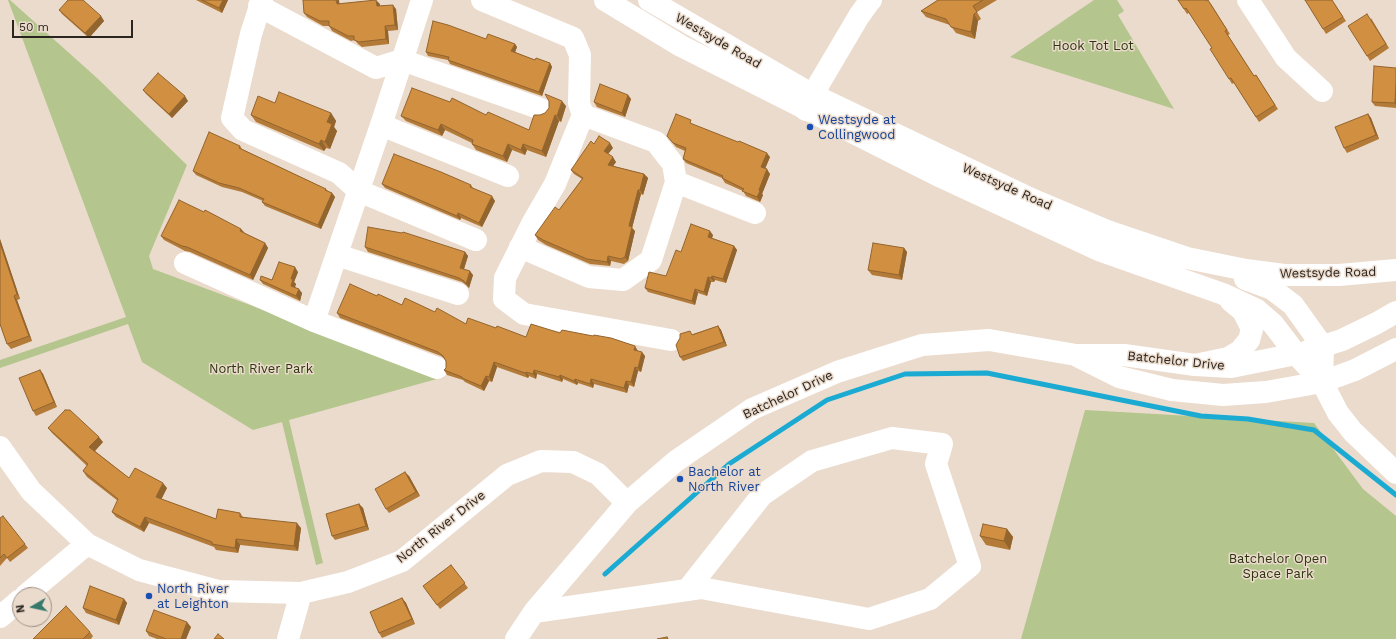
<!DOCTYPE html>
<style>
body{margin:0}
#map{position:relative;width:1396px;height:639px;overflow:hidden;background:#ebdbcc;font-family:"Work Sans",sans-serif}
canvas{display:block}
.north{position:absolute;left:12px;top:587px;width:40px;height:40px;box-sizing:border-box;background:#ebdbcc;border:1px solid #9e9287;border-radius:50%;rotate:261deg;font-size:11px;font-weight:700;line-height:16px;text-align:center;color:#2b2520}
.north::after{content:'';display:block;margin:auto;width:14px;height:18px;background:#36796a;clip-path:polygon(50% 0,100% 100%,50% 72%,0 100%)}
.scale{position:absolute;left:12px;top:20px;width:121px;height:18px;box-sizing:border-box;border:2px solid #2b2520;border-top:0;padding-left:5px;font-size:12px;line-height:14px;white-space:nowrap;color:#2b2520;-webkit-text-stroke:3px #ebdbcc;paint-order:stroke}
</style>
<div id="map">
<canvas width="1396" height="639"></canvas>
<div class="north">N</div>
<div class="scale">50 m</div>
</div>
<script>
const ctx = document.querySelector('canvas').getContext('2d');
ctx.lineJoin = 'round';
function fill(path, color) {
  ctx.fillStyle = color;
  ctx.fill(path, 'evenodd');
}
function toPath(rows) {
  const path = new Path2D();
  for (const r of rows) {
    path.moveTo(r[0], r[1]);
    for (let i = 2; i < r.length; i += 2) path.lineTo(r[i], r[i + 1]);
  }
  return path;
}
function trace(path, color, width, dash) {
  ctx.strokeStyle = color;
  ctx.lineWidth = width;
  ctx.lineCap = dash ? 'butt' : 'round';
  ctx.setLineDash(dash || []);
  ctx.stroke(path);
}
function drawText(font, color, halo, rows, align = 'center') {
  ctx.font = font + ' "Work Sans",sans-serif';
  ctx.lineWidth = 3;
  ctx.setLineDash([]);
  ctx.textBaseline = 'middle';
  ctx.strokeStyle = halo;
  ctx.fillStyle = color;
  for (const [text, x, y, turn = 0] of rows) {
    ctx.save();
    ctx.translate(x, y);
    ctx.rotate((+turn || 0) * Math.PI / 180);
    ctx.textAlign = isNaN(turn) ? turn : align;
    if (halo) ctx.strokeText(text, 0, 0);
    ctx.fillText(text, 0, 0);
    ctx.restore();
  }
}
fill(toPath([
 [8,0,10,0,97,78,187,165,149,256,153,269,444,377,289,420,323,563,316,565,282,422,253,430,142,362,128,324,0,368,0,360,126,317],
 [1094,0,1117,0,1124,11,1118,15,1174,109,1010,57],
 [1085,410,1314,423,1363,489,1396,516,1396,639,1021,639]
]), '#b4c58d');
trace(toPath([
 [605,574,729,464,827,400,905,374,987,373,1201,416,1248,419,1314,430,1396,495]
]), '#1babd2', 5);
trace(toPath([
 [262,0,251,34,232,118,243,130,339,173,359,191,476,240],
 [482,0,573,38,580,55,579,103,583,115,555,184,533,222,505,278,504,299,524,314,671,340],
 [1248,0,1286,58,1322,91],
 [259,6,376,68,402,60,541,109],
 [806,110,820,82,859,16,869,2,871,0],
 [381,125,508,176],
 [676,182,755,213],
 [520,247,589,277,623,280,651,260,676,182,673,164,656,142,583,115],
 [337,255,458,294],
 [185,263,314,321,437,368],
 [314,321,381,125,422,0],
 [1079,357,1119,377,1172,390,1223,395,1266,392,1322,382,1338,413,1353,432,1396,473],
 [0,447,31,491,87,544,139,570,218,591,301,593,348,582,402,561,507,475,541,461,573,462,598,474,627,503],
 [26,595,87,544],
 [534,612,701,588,869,619,930,599,970,566,936,464,942,444,892,438,812,461,762,495,688,589],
 [0,617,20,600],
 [288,639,301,593],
 [516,639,534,612,627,503,676,461,752,409,837,372,922,345,989,340,1076,355,1124,355,1195,365,1231,367,1296,354]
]), '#fff', 22);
trace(toPath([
 [605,0,681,46,937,175,1101,251,1223,294,1257,310,1273,324,1296,354,1322,382],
 [649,0,813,95,1031,199,1107,231,1187,258,1246,270,1284,275,1339,275,1396,270],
 [1245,279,1272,289,1293,305,1323,347,1322,382],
 [1308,351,1342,340,1377,323,1396,312],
 [1195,365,1228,358,1240,351,1249,340,1252,329,1243,311,1231,301],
 [1322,382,1355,370,1396,349]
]), '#fff', 22);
fill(toPath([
 [196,0,228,0,222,13],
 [938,0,997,0,977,12,981,19,978,21,975,39,956,33,950,25,926,17,921,11],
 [1178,0,1206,1,1211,4,1230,34,1228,35,1254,76,1256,75,1278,109,1259,122,1234,83,1232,84,1229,79,1212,48,1189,13,1187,14],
 [1332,0,1346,21,1326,34,1323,29],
 [339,4,380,4,380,6,396,9,398,30,388,31,389,44,362,47,358,44,355,40,351,41,332,31,329,26,323,26,307,17,304,13],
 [59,10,101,16,104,21,89,38,62,14],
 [1371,18,1389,48,1370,61,1367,56],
 [486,39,515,44,517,47,515,52,535,60,550,63,552,67,542,96,450,64,448,60,428,56,426,52],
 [1396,68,1396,108,1375,106,1372,102],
 [143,90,188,101,172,118,146,94],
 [628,95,631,99,625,117,597,107,594,102],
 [275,103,331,113,336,121,334,127,337,131,330,149,326,148,324,151,256,122,251,115],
 [566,106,561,122,559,121,546,157,527,150,525,155,512,150,507,162,476,150,472,144,472,143,445,130,442,136,406,121,401,116,486,115,529,130,540,115],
 [1368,114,1371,118,1379,139,1347,153,1344,148],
 [694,125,770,157,765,169,770,174,762,194,763,195,760,202,746,196,743,191,725,183,722,178,686,163,683,159,685,151,676,147,667,136],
 [240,146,242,149,326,189,329,192,332,193,335,197,321,229,265,206,262,202,263,201,242,192,222,187,196,175,193,171],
 [613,148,608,154,616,162,613,166,644,174,648,178,643,195,641,194,632,228,635,231,628,261,624,264,611,261,610,266,590,264,546,245,538,240,535,235,559,210,582,179,574,174,571,170],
 [382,184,471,185,473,188,495,201,482,227,461,218,460,220,385,188],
 [244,233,265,243,268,248,253,280,190,252,185,251,164,240,161,236],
 [713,235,712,238,734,246,737,250,726,283,715,280,714,282,711,282,707,296,698,293,695,305,648,292,645,288,666,276,681,252],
 [0,239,20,299,17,300,32,341,11,349,7,344,0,324],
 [365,247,465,252,468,256,464,269,473,275,469,288,466,285,462,282,368,252],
 [904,248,907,252,902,280,872,275,868,270],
 [298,272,294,282,296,284,295,287,302,293,300,301,263,284,260,280,272,280],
 [377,296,402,305,435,312,466,324,496,328,526,337,560,333,638,351,645,356,641,372,638,371,634,387,629,385,627,393,594,384,593,388,578,383,577,385,563,379,562,382,537,374,536,379,529,376,528,378,497,367,492,382,489,381,484,391,465,382,463,380,447,375,444,370,446,368,446,361,445,359,441,356,340,318,337,313],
 [718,326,721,330,727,346,683,361,680,357,693,334],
 [40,370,43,374,57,407,36,416,33,411],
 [48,428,103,442,95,451,129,478,167,488,161,499,216,519,240,513,243,517,301,528,298,551,240,545,238,553,216,550,214,547,149,523,144,532,116,517,112,512,118,501,87,477,83,471,87,466,52,433],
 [409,476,420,496,389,513,386,509],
 [359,504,363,508,369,530,335,540,332,536],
 [0,518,25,544,28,548,10,562,7,558,0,566],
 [1007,529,1013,537,1010,550,986,545,980,536],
 [451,565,468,588,440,609,423,586],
 [402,598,406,603,415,624,382,638,379,633],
 [124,599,127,603,119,625,86,613,83,608],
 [191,627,186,639,157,639,149,636,146,631],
 [90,632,93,636,91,639,33,639]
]), '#b47b38');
fill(toPath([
 [223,0,228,0,222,13,219,8],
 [336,0,339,0,340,8,337,4],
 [376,0,380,4,380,11,377,6],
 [393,5,396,9,398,30,395,25],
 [974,14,978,21,975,39,971,32],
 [101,16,104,21,89,38,85,33],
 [385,26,388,31,389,44,386,39],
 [515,44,517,47,514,55,511,51],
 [550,63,552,67,542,96,539,92],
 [1396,82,1396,105,1395,103],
 [628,95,631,99,625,117,622,113],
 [185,96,188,101,172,118,169,114],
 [562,101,566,106,561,122,557,116],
 [331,113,336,121,334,127,337,131,330,149,325,142,327,122],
 [1368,114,1371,118,1379,139,1376,135],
 [555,115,559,121,546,157,542,151],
 [441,124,445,130,442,136,438,130],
 [321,140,326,148,324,151,319,144],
 [610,143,613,148,607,155,604,151],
 [508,144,512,150,507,162,503,156],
 [523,144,527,150,525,155,521,150],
 [767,153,770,157,764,171,761,167],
 [613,157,616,162,611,169,608,165],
 [767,169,770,174,762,194,763,195,760,202,757,197,759,190],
 [644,174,648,178,643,195,640,190],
 [638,190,641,194,632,228,635,231,628,261,625,257,629,226],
 [332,193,335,197,321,229,318,225],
 [492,196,495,201,482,227,479,223],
 [458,213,461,218,460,220,457,216],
 [241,229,245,233,240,231],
 [710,231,713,235,711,241,708,237],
 [0,239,20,299,17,294,0,243],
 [265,243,268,248,253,280,250,275],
 [734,246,737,250,726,283,723,279],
 [904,248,907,252,902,280,899,275],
 [465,252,468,256,463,272,460,268],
 [608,256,611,261,610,266,607,262],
 [295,267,298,272,294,282,296,284,294,290,291,286,291,279],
 [470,271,473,275,469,288,466,284],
 [712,276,715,280,714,282,711,278],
 [708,277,711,282,707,296,704,292],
 [299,289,302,293,300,301,296,296],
 [695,289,698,293,695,305,692,301],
 [14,296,17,300,32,341,29,336],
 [718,326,721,330,727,346,724,342],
 [635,346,638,351,634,350],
 [642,352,645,356,641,372,638,368],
 [494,362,497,367,492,382,489,377],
 [635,367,638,371,634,387,631,382],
 [40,370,43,374,57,407,54,402],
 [534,370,537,374,536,379,533,374],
 [526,372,529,376,528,378,525,373],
 [560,375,563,379,562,382,559,377],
 [486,376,489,381,484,391,481,386],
 [575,379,578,383,577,385,574,381],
 [591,379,594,384,593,388,590,384],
 [626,381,629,385,627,393,624,388],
 [99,437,103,442,93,453,89,447],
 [405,472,409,476,420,496,416,492],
 [163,483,167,488,160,502,156,497],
 [359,504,363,508,369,530,366,526],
 [145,517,149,523,144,532,140,527],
 [297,523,301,528,298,551,294,546],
 [1007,529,1013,537,1010,550,1004,541],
 [236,539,240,545,238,553,235,548],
 [402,598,406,603,415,624,412,619],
 [124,599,127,603,119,625,116,620],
 [187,622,191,627,186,639,181,639]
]), '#92642e');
const building = toPath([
 [68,0,83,0,101,16,85,33,59,10,68,0],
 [202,0,223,0,219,8,202,0],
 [303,0,336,0,337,4,376,0,377,6,393,5,395,25,385,26,386,39,359,42,354,40,354,36,348,36,329,26,329,21,320,21,304,13,303,0],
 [938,0,983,0,973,6,977,12,974,14,971,32,951,27,946,19,921,11,938,0],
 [1178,0,1206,0,1206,1,1208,0,1227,30,1225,31,1254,76,1256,75,1275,105,1256,117,1231,78,1229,79,1210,49,1212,48,1186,8,1184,9,1178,0],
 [1305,0,1332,0,1343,17,1323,29,1305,0],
 [1367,14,1386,44,1367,56,1348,26,1367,14],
 [433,21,448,25,486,39,488,34,515,44,511,51,535,60,536,58,550,63,539,92,448,60,449,57,426,52,433,21],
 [1374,66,1396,68,1396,82,1395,103,1372,102,1374,66],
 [158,73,185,96,169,114,143,90,158,73],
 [600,84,628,95,622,113,594,102,600,84],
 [412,88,450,102,452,98,486,115,488,112,529,130,534,115,540,115,545,113,549,108,549,101,545,94,562,101,557,116,555,115,542,151,523,144,521,150,508,144,503,156,472,144,473,140,441,124,438,130,401,116,412,88],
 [279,92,331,113,327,122,332,124,325,142,321,140,319,144,251,115,258,96,275,103,279,92],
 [676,114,691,120,690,123,738,142,739,141,767,153,761,167,767,169,759,190,760,191,757,197,742,191,744,189,722,178,723,176,683,159,686,148,673,143,667,136,676,114],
 [1368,114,1376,135,1344,148,1335,127,1368,114],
 [209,132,240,146,239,148,326,189,325,190,332,193,318,225,262,202,264,199,239,188,219,183,193,171,209,132],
 [599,136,610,143,604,151,613,157,608,165,644,174,640,190,638,190,629,226,632,227,625,257,621,259,608,256,607,262,587,259,543,240,535,235,555,207,559,210,583,178,571,170,591,141,594,144,599,136],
 [394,154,441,172,471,185,470,187,492,196,479,223,458,213,457,216,382,184,394,154],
 [179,200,204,212,205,210,241,229,240,231,265,243,250,275,187,247,182,246,161,236,179,200],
 [691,224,710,231,708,237,734,246,723,279,712,276,711,278,708,277,704,292,695,289,692,301,645,288,649,272,666,276,676,250,681,252,691,224],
 [368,227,402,233,403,232,465,252,460,268,470,271,466,284,464,281,459,278,365,247,368,227],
 [0,243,17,294,14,296,29,336,7,344,0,324,0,243],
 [873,243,904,248,899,275,868,270,873,243],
 [279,262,295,267,291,279,293,279,291,286,299,289,296,296,260,280,261,276,272,280,279,262],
 [350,284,377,296,378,294,402,305,405,298,435,312,437,308,466,324,468,318,496,328,497,326,526,337,531,324,560,333,562,330,593,336,594,335,611,338,635,346,634,350,642,352,638,368,635,367,631,382,626,381,624,388,591,379,590,384,575,379,574,381,560,375,559,377,534,370,533,374,526,372,525,373,494,362,489,377,486,376,481,386,462,378,462,377,444,370,446,368,446,361,443,356,438,352,337,313,350,284],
 [718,326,724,342,680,357,676,345,680,338,680,334,690,331,692,335,718,326],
 [40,370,54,402,33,411,19,378,40,370],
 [65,410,70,410,99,437,89,447,129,478,135,468,163,483,156,497,216,519,218,509,240,513,240,517,297,523,294,546,236,539,235,548,212,544,212,542,145,517,140,527,112,512,118,499,83,471,88,464,48,428,65,410],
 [405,472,416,492,386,509,375,489,405,472],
 [359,504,366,526,332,536,326,514,359,504],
 [3,516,25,544,7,558,4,554,0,558,0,518,3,516],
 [983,524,1007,529,1004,541,980,536,983,524],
 [451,565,465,583,437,605,423,586,451,565],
 [90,586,124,599,116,620,83,608,90,586],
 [402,598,412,619,379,633,370,612,402,598],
 [66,606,90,632,83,639,33,639,66,606],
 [154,610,187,622,181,639,166,639,146,631,154,610],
 [218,634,224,639,214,639,218,634],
 [667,637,668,639,657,639,667,637]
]);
fill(building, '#d18f41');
trace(building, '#92642e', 1);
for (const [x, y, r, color] of [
 [810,127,4,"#1a4fb4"],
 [680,479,4,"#1a4fb4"],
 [149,596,4,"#1a4fb4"]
]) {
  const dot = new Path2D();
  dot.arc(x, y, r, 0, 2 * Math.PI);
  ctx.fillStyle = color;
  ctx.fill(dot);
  trace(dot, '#ebdbcc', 1.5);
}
drawText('13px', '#2b2520', '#ebdbcc', [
 ["Westsyde Road",718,41,30],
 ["Westsyde Road",1007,187,24],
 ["Westsyde Road",1328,273,-1],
 ["Batchelor Drive",1176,361,6],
 ["Batchelor Drive",788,395,-25],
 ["North River Drive",441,527,-38]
]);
drawText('13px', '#2d360f', '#ebdbcc', [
 ["Hook Tot Lot",1093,46],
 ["North River Park",261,369],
 ["Batchelor Open",1278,559],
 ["Space Park",1278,574]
]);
drawText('13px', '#164399', '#ebdbcc', [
 ["Westsyde at",818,120],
 ["Collingwood",818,135],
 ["Bachelor at",688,472],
 ["North River",688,487],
 ["North River",157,589],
 ["at Leighton",157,604]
], 'left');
</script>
